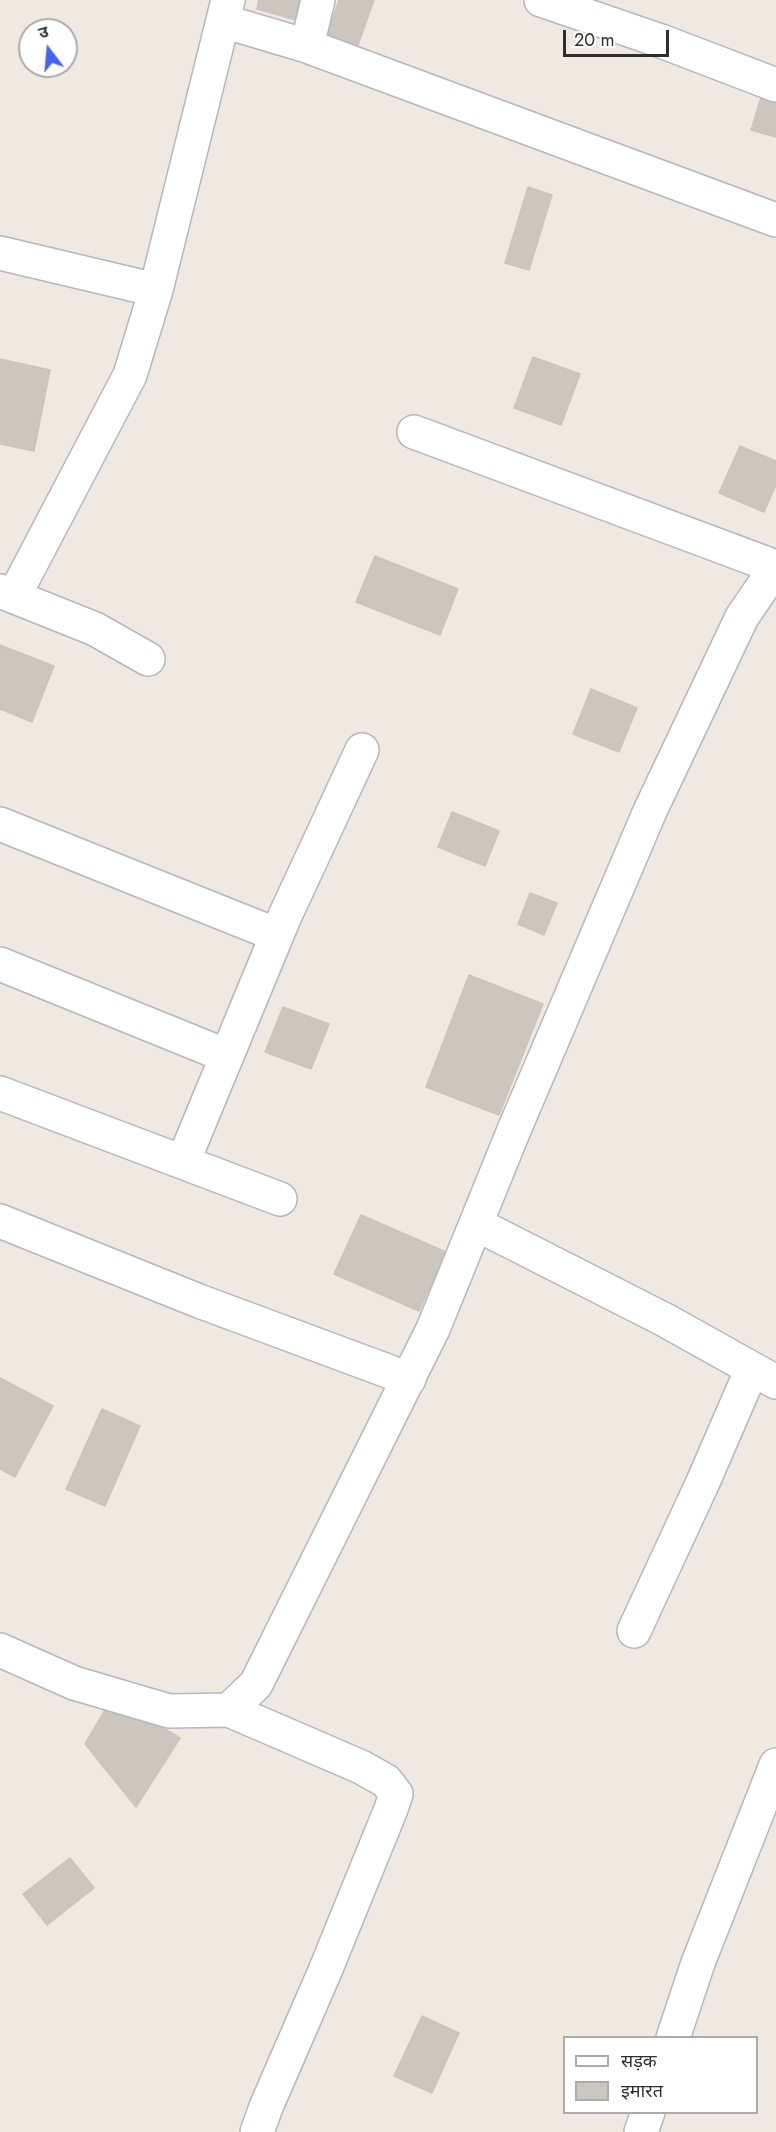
<!DOCTYPE html>
<meta charset="utf-8">
<style>
body{margin:0}
#map{position:relative;width:776px;height:2132px;overflow:hidden;background:#efe9e1;font-family:Jost,"Noto Sans Devanagari",sans-serif}
canvas{display:block}
.legend{position:absolute;left:563px;top:2036px;width:195px;height:78px;box-sizing:border-box;background:#fff;border:2px solid #ababab;margin:0;padding:8px 10px;list-style:none;font-size:18px;color:#2e2e2e}
.legend li{display:flex;align-items:center;gap:12px;height:30px}
.legend b{width:30px;border:2px solid #ababab}
.north{position:absolute;left:18px;top:18px;width:60px;height:60px;box-sizing:border-box;background:#fff;border:2px solid #ababab;border-radius:50%;rotate:344deg;font-size:16px;font-weight:700;line-height:24px;text-align:center;color:#2e2e2e}
.north::after{content:'';display:block;margin:auto;width:21px;height:27px;background:#4264fb;clip-path:polygon(50% 0,100% 100%,50% 72%,0 100%)}
.scale{position:absolute;left:563px;top:30px;width:106px;height:27px;box-sizing:border-box;border:3px solid #2e2e2e;border-top:0;padding-left:8px;font-size:18px;line-height:21px;white-space:nowrap;color:#2e2e2e;-webkit-text-stroke:4px #fff;paint-order:stroke}
</style>
<div id="map">
<canvas width="776" height="2132"></canvas>
<ul class="legend">
<li><b style="height:8px;background:#fff"></b>सड़क</li>
<li><b style="height:16px;background:#cbc7bf"></b>इमारत</li>
</ul>
<div class="north">उ</div>
<div class="scale">20 m</div>
</div>
<script>
const ctx = document.querySelector('canvas').getContext('2d');
ctx.lineJoin = 'round';
function fill(path, color) {
  ctx.fillStyle = color;
  ctx.fill(path, 'evenodd');
}
function toPath(rows) {
  const path = new Path2D();
  for (const r of rows) {
    path.moveTo(r[0], r[1]);
    for (let i = 2; i < r.length; i += 2) path.lineTo(r[i], r[i + 1]);
  }
  return path;
}
function trace(path, color, width, dash) {
  ctx.strokeStyle = color;
  ctx.lineWidth = width;
  ctx.lineCap = dash ? 'butt' : 'round';
  ctx.setLineDash(dash || []);
  ctx.stroke(path);
}
const building = toPath([
 [259,0,301,0,296,20,257,9,259,0],
 [339,0,374,0,357,48,326,38,339,0],
 [767,78,776,81,776,137,751,130,767,78],
 [528,187,552,195,529,270,505,263,528,187],
 [533,357,580,374,561,425,514,408,533,357],
 [0,359,50,370,34,451,0,444,0,359],
 [740,446,776,461,776,485,764,512,719,493,740,446],
 [375,556,458,589,440,635,356,602,375,556],
 [0,645,54,666,32,722,0,709,0,645],
 [591,689,637,708,619,752,573,734,591,689],
 [452,812,499,831,485,866,438,847,452,812],
 [530,893,557,903,544,935,518,924,530,893],
 [469,975,543,1004,499,1115,426,1087,469,975],
 [283,1007,329,1024,311,1069,265,1052,283,1007],
 [361,1215,446,1252,419,1311,334,1274,361,1215],
 [0,1378,53,1406,15,1477,0,1469,0,1378],
 [102,1409,140,1426,105,1506,66,1489,102,1409],
 [112,1698,180,1738,136,1807,85,1744,112,1698],
 [70,1858,94,1888,47,1925,23,1894,70,1858],
 [422,2016,459,2033,432,2093,394,2076,422,2016]
]);
fill(building, '#cbc7bf');
trace(building, '#cbc5ba', 1.5);
const minor = toPath([
 [541,0,661,41,776,85],
 [223,21,307,46,776,220],
 [307,46,318,0],
 [0,253,156,290],
 [414,432,776,567],
 [0,591,95,629,148,659],
 [14,596,130,375,156,290,228,0],
 [0,824,277,935],
 [0,964,227,1056],
 [0,1093,280,1199],
 [183,1162,284,918,362,750],
 [0,1221,199,1301,409,1379],
 [476,1224,665,1320,776,1382],
 [634,1631,703,1482,752,1369],
 [0,1650,74,1683,169,1711,229,1710,256,1684,433,1329,514,1130,650,811,742,617,776,567],
 [229,1710,361,1767,386,1781,396,1794,391,1809,325,1971,266,2107,257,2132],
 [673,2038,698,1963,776,1765],
 [641,2132,648,2112]
]);
trace(minor, '#b4b7c1', 36);
trace(minor, '#fff', 33);
</script>
